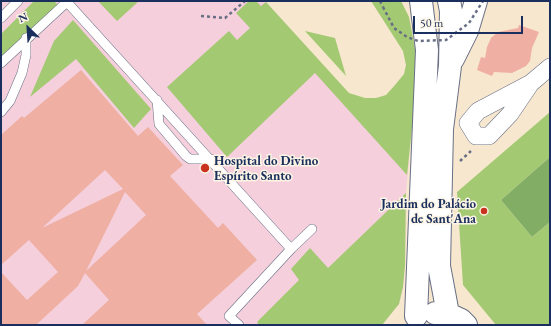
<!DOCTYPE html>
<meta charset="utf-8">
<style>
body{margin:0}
#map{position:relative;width:551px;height:326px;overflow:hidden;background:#f7e7ce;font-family:"EB Garamond",serif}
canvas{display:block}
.frame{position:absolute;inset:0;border:2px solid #1b2f5e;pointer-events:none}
.north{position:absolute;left:8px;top:8px;width:40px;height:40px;-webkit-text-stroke:3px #fcf5e5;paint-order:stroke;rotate:335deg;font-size:11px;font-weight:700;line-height:16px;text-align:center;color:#1b2f5e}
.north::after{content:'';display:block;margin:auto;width:14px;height:18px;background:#1b2f5e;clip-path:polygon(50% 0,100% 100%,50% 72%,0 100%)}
.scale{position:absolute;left:413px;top:16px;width:110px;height:18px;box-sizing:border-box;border:2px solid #1b2f5e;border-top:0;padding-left:5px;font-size:12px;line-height:14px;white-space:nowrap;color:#1b2f5e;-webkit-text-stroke:3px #fcf5e5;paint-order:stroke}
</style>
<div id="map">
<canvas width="551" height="326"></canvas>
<div class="frame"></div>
<div class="north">N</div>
<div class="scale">50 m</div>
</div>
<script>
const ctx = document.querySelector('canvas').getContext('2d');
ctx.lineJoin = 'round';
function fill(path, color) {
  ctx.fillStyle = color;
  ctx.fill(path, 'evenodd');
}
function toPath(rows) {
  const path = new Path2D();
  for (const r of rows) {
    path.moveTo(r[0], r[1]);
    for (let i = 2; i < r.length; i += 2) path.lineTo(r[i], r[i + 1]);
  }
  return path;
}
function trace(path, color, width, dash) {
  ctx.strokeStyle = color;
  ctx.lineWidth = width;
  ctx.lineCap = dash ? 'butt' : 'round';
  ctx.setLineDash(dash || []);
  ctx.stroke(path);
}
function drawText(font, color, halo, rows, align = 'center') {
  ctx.font = font + ' "EB Garamond",serif';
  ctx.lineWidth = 3;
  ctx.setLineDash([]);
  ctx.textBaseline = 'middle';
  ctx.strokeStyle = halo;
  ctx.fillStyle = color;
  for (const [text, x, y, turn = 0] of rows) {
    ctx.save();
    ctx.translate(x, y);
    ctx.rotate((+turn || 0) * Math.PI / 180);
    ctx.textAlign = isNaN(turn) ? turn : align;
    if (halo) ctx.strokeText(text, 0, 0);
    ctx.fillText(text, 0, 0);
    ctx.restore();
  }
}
fill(toPath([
 [1,1,265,1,409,160,406,193,405,265,403,287,399,304,382,325,1,325]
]), '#f5cfdb');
fill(toPath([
 [34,1,54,1,62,9,1,68,1,34],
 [98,1,139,1,117,21],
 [249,1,256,1,261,6,266,2,349,93,365,98,376,98,386,95,395,85,404,74,406,65,403,51,371,1,401,1,409,17,416,53,417,82,407,175,315,73,227,157,167,87,229,31,237,40,250,28,236,13],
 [73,20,151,109,134,128,76,59,30,97,54,41],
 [305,31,335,38,346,76],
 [550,112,550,157,501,200,532,237,550,222,550,325,496,325,463,285,457,192],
 [406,193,405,265,403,287,399,304,382,325,259,325,257,322,299,280,291,269,310,248,328,268]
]), '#a3c973');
fill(toPath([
 [550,157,550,222,532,237,501,200]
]), '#82ad65');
fill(toPath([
 [519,25,539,32,532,48,530,61,526,66,512,73,494,72,492,76,477,70,481,57,485,58,487,47,491,38,498,32,518,28],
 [81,70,138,136,148,127,183,165,170,176,218,228,223,223,257,260,197,314,207,325,82,325,109,300,85,273,78,286,36,325,1,325,1,272,27,300,58,272,29,240,1,265,1,135,22,116,24,118],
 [105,170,123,189,42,228],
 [125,192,146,215,86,271]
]), '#efafa2');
const lane = toPath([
 [66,1,291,249,229,316,239,325],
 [1,18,18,1],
 [1,63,68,1],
 [157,100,159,124,186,156,190,159,211,159],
 [1,112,10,101,22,73,26,55,26,38],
 [291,249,312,229]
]);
const street = toPath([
 [531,83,510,114,489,136,476,136,468,123,478,111,531,83,550,67]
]);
const secondary = toPath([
 [453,59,467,31,476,1],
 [435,313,448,314,461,320,466,325],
 [448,314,439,266,442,129,450,66,451,11,449,1],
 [416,316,427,50,421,1]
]);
trace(lane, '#686f85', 10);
trace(street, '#686f85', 18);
trace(secondary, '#686f85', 24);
trace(toPath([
 [380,1,383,7],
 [201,16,225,18,245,1],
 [460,161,471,151]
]), '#686f85', 2.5, [3, 3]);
trace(lane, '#fff', 9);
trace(street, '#fff', 17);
trace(secondary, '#fff', 22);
trace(toPath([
 [383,7,394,28,407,37,418,41,446,40,469,23,483,1]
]), '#686f85', 2.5, [3, 3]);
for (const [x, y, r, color] of [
 [205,168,5,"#c8321e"],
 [484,211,4,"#c8321e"]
]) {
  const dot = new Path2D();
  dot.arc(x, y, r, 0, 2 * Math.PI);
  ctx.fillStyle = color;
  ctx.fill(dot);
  trace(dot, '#fcf5e5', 1.5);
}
drawText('bold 13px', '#1b2f5e', '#fcf5e5', [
 ["Hospital do Divino",214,161],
 ["Espírito Santo",214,176],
 ["Jardim do Palácio",476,204,"right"],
 ["de Sant'Ana",476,219,"right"]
], 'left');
</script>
